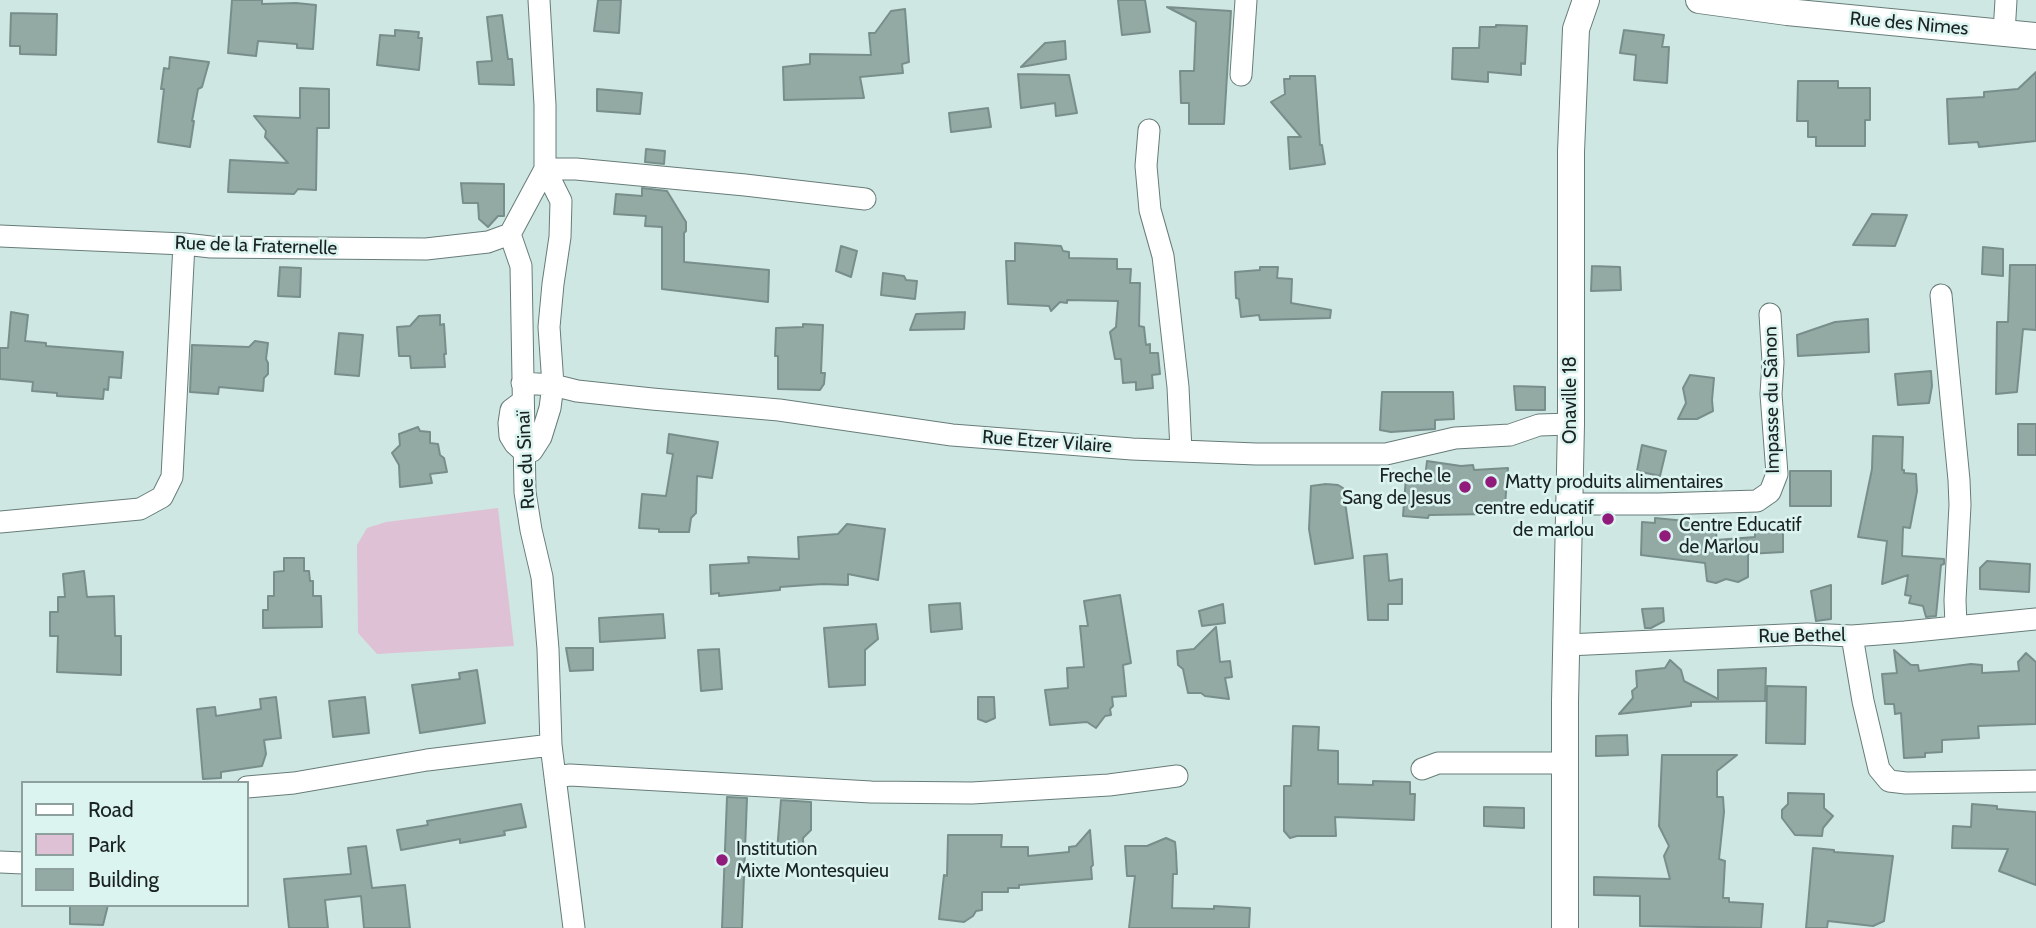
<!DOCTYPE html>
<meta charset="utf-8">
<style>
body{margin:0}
#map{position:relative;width:2036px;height:928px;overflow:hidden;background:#cfe7e2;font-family:Cabin,sans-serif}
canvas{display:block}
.legend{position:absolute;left:21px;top:781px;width:228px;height:126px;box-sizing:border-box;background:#dcf4ef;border:2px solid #8ea09d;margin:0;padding:9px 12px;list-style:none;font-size:21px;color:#1a2322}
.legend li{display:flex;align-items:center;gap:14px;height:35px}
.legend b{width:35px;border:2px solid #8ea09d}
</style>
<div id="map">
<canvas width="2036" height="928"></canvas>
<ul class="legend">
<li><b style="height:9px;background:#fff"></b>Road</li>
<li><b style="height:19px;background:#dfc1d5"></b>Park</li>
<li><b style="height:19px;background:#92a9a4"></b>Building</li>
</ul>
</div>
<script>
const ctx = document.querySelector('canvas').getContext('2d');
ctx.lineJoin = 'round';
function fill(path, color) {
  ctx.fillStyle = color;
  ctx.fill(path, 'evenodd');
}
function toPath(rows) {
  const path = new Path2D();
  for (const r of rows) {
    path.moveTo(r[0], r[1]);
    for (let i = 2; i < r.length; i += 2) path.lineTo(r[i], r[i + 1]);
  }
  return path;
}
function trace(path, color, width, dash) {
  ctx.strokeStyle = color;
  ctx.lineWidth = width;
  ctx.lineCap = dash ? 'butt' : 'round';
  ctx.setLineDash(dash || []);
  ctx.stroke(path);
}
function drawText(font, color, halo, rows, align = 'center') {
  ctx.font = font + ' Cabin,sans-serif';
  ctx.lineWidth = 5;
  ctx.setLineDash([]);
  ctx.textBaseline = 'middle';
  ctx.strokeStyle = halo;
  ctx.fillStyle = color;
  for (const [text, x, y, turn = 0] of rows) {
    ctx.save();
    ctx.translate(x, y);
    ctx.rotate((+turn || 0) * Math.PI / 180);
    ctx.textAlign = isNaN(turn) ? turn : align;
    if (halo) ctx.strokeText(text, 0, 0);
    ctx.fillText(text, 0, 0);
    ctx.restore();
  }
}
fill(toPath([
 [498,508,514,646,377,654,358,633,357,545,367,528,386,522]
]), '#dfc1d5');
const building = toPath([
 [232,0,262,0,262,4,296,3,316,5,313,49,297,48,297,44,258,41,256,56,228,53,232,0],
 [598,0,621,0,619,33,594,31,598,0],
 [1118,0,1145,0,1150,32,1122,35,1118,0],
 [1167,7,1231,11,1224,124,1189,124,1189,103,1181,103,1180,71,1194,71,1196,22,1167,7],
 [905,9,909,62,902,64,903,73,860,77,864,98,784,100,783,67,810,64,810,54,871,55,869,33,875,33,891,11,905,9],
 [11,13,57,14,56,55,20,54,20,46,10,46,11,13],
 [502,15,508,59,512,59,514,85,479,84,477,62,492,61,487,17,502,15],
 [1496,25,1527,26,1525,64,1521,63,1521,75,1488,72,1488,82,1452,79,1453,48,1479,48,1480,27,1496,27,1496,25],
 [395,30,419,32,418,38,422,38,419,70,377,65,380,35,395,36,395,30],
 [1624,30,1664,35,1662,47,1669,47,1667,83,1634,80,1636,55,1620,53,1624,30],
 [1065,41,1066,59,1021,67,1045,43,1065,41],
 [170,57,209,62,202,87,198,89,192,121,194,121,190,147,158,142,164,89,161,89,164,68,169,69,170,57],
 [2036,72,2036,141,1979,147,1978,142,1949,144,1947,99,1984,97,1984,92,2018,89,2036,72],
 [1018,74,1069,75,1077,113,1056,116,1055,103,1021,108,1018,74],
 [1290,76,1315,76,1320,145,1322,145,1325,164,1290,169,1288,137,1301,137,1271,102,1285,94,1284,79,1290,79,1290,76],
 [1798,81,1838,81,1838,88,1870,88,1870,120,1865,120,1865,146,1816,146,1816,137,1808,137,1808,121,1797,121,1798,81],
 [300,88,329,89,329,128,317,128,316,190,298,189,294,194,228,192,230,160,288,163,265,137,266,131,254,116,300,118,300,88],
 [597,89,642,93,640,114,597,111,597,89],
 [988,108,991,127,951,132,949,113,988,108],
 [646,149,665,151,664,164,645,162,646,149],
 [461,183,504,184,504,216,498,216,488,227,479,219,478,203,463,203,461,183],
 [642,188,667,191,686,222,686,231,684,233,684,262,769,270,768,302,662,289,662,227,645,226,646,216,614,214,616,194,642,196,642,188],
 [1872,214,1907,215,1895,246,1853,245,1872,214],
 [1015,243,1061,246,1063,251,1069,252,1069,258,1117,259,1117,269,1131,269,1130,283,1140,283,1139,326,1144,327,1146,345,1150,344,1150,353,1158,353,1160,374,1152,375,1153,388,1136,390,1136,382,1123,383,1121,359,1115,359,1110,332,1116,327,1118,301,1067,300,1067,303,1060,302,1051,311,1049,306,1008,304,1006,261,1015,261,1015,243],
 [841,246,857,251,851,277,836,271,841,246],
 [1983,247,2003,249,2003,276,1982,274,1983,247],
 [2010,265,2036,265,2036,330,2023,329,2017,392,1996,394,1997,322,2008,322,2010,265],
 [1592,266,1620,267,1621,290,1591,291,1592,266],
 [280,267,301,268,300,297,278,296,280,267],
 [1260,267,1278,267,1277,278,1292,279,1291,303,1331,310,1330,318,1260,320,1259,315,1241,317,1239,299,1236,298,1235,272,1260,270,1260,267],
 [883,273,904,276,906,280,917,281,915,299,881,295,883,273],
 [11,312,28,315,25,341,46,343,46,346,123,352,121,378,109,377,108,390,104,389,103,399,57,396,57,393,32,391,33,382,0,379,0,348,8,348,11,312],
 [965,312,964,329,910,330,916,314,965,312],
 [440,315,440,325,444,324,446,354,444,354,445,367,411,368,410,356,399,356,397,327,410,326,419,316,440,315],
 [1868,319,1869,352,1798,356,1797,335,1835,322,1868,319],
 [803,324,823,325,821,373,825,373,824,384,820,390,778,389,778,356,775,356,776,328,803,327,803,324],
 [339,333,363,335,359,376,335,374,339,333],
 [255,341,268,343,266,359,268,363,268,374,264,378,263,391,219,387,218,394,190,392,192,345,249,347,255,341],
 [1931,371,1932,386,1929,403,1898,405,1895,374,1931,371],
 [1690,375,1714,378,1712,400,1713,411,1697,419,1678,419,1686,403,1683,388,1690,375],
 [1514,386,1545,387,1545,410,1516,410,1514,386],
 [1382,392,1453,392,1454,419,1435,420,1435,429,1391,432,1380,430,1382,392],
 [2018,424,2036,424,2036,455,2018,455,2018,424],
 [418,427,420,431,430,432,430,443,438,444,440,455,444,458,447,472,430,474,432,483,400,487,399,465,392,453,400,445,399,434,418,427],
 [669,434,718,442,712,478,697,476,696,513,691,518,689,532,659,532,659,529,639,528,642,494,666,496,673,454,667,453,669,434],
 [1873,436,1903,437,1902,470,1904,470,1904,473,1916,474,1917,491,1910,528,1903,527,1902,556,1944,559,1944,564,1941,565,1936,616,1926,617,1923,606,1909,603,1911,596,1905,595,1908,575,1882,584,1887,541,1858,537,1872,469,1873,436],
 [1642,445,1666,451,1660,476,1637,471,1642,445],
 [1427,461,1461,466,1473,465,1474,470,1508,468,1505,505,1493,514,1429,515,1428,518,1403,516,1406,477,1425,478,1427,461],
 [1790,471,1831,471,1831,506,1790,506,1790,471],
 [1326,484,1338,485,1343,488,1353,558,1315,564,1309,529,1311,486,1326,484],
 [1655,518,1717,524,1716,540,1755,537,1755,527,1783,530,1783,552,1748,554,1748,577,1738,582,1726,579,1716,583,1707,581,1705,563,1641,555,1642,522,1655,523,1655,518],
 [847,524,885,529,878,580,848,574,848,585,823,584,780,587,780,590,719,596,719,593,711,594,710,565,749,563,748,557,799,559,798,537,838,534,847,524],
 [1387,554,1389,581,1402,579,1402,604,1388,604,1388,620,1368,620,1364,556,1387,554],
 [284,558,304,558,304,571,309,571,310,581,313,581,313,596,321,596,322,627,263,628,263,610,268,610,268,596,274,596,274,572,284,571,284,558],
 [1987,561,2030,564,2029,592,1980,589,1980,568,1987,561],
 [84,571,87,597,114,596,115,636,121,636,121,675,57,672,58,636,50,636,50,612,58,612,58,597,65,597,63,574,84,571],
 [1831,585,1831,619,1816,621,1811,591,1831,585],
 [1120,595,1131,663,1123,665,1126,696,1112,697,1113,706,1110,709,1111,715,1105,716,1096,728,1087,722,1050,725,1045,690,1068,688,1067,668,1084,667,1080,626,1088,626,1084,601,1120,595],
 [960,603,962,629,931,632,929,605,960,603],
 [1223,604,1225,623,1202,626,1199,611,1223,604],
 [1663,608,1664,621,1651,628,1645,628,1642,609,1663,608],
 [663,614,665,638,600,642,599,618,663,614],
 [876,624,878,639,865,650,865,685,829,687,824,628,876,624],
 [1216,627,1220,662,1230,661,1232,677,1225,678,1229,699,1205,696,1201,693,1188,693,1183,669,1178,665,1177,651,1194,649,1216,627],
 [566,648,593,648,593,670,570,671,566,648],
 [719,649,722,689,701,691,698,650,719,649],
 [1894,650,1911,665,1918,665,1919,671,1971,664,1982,665,1982,673,2019,671,2018,662,2026,653,2036,662,2036,724,1978,726,1979,738,1942,740,1942,752,1925,753,1925,757,1904,758,1901,713,1895,714,1894,704,1885,704,1882,674,1897,673,1894,650],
 [1670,660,1681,670,1684,681,1718,699,1718,670,1766,668,1765,701,1691,702,1691,706,1619,714,1633,698,1632,691,1637,687,1636,671,1665,668,1670,660],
 [477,670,485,723,420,733,412,685,460,679,459,673,477,670],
 [1767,686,1806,687,1805,744,1766,743,1767,686],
 [276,697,281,738,264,740,266,754,262,766,221,772,221,778,203,779,197,709,215,707,216,716,261,709,260,699,276,697],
 [365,697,369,733,333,737,329,701,365,697],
 [978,697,994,697,995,718,986,722,978,719,978,697],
 [1293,726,1319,727,1318,750,1338,751,1338,784,1373,785,1373,781,1410,782,1410,794,1415,794,1414,820,1335,817,1336,836,1297,836,1290,838,1284,831,1284,786,1291,786,1293,726],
 [1627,735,1628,755,1596,756,1596,736,1627,735],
 [1662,755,1737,755,1717,771,1717,797,1723,797,1724,812,1719,859,1725,861,1723,898,1729,898,1729,902,1763,904,1761,928,1640,926,1640,896,1594,895,1594,877,1670,879,1664,856,1669,846,1659,826,1662,755],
 [1788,793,1824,794,1824,808,1833,816,1823,828,1822,836,1795,835,1782,818,1782,810,1788,804,1788,793],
 [727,797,747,798,742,928,722,928,727,797],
 [781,800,811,802,811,830,803,838,803,851,777,852,781,800],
 [521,804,526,827,504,831,505,835,460,843,460,839,401,850,397,830,428,825,427,821,521,804],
 [1972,804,1997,806,1997,809,2036,812,2036,885,1999,871,2008,849,1952,848,1953,826,1971,827,1972,804],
 [1484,807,1524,808,1524,828,1484,826,1484,807],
 [1090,830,1093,865,1091,867,1092,879,1019,885,1019,888,1008,888,1008,892,982,892,982,910,976,911,973,916,964,922,939,919,944,875,947,876,948,835,1002,835,1001,847,1028,847,1028,856,1069,852,1069,847,1076,846,1090,830],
 [1166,838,1175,842,1176,852,1177,874,1173,874,1172,908,1214,909,1214,906,1250,908,1249,928,1129,928,1135,876,1127,876,1125,846,1147,846,1166,838],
 [366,846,372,888,405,885,410,928,364,928,361,896,325,900,328,928,289,928,284,879,351,874,348,848,366,846],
 [1813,848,1834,850,1834,852,1893,856,1884,921,1873,926,1828,921,1827,928,1806,928,1813,848],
 [70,905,108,905,103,925,70,924,70,905]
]);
fill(building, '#92a9a4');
trace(building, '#788e8a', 2);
const minor = toPath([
 [539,0,545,105,545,169,510,234,521,266,525,492,531,530,542,577,548,649,551,745,574,928],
 [2004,33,2006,0],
 [1241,75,1246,0],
 [1149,130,1146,166,1150,210,1163,256,1167,289,1178,387,1181,451],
 [0,236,184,244,211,247,426,249,488,242,510,234],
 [1941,295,1959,480,1960,505,1955,600,1956,626],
 [522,383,553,385,577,391,652,399,779,410,952,435,1132,449,1256,454,1386,454,1455,438,1510,435,1539,425,1571,424],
 [523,401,511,410,509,423,510,436,515,444,524,452,532,451,541,437,550,408,553,385,549,327,553,284,560,237,561,201,545,169,576,169,745,185,865,199],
 [1569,504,1659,504,1757,501,1770,492,1777,474,1771,394,1773,362,1770,314],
 [0,522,140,509,162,497,172,477,184,244],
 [1852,636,1863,701,1879,769,1889,781,1906,783,2036,781],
 [1567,645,1807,634,1852,636,1905,632,2036,619],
 [1422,769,1438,763,1566,763],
 [555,777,570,775,871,792,972,793,1109,785,1177,776],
 [247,787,294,783,427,760,551,745],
 [0,862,23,863]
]);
const tertiary = toPath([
 [1699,0,1787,12,2036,36],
 [1565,928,1565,701,1571,424,1571,152,1576,29,1586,0]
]);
trace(minor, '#677c78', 23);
trace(tertiary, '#677c78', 28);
trace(minor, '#fff', 21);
trace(tertiary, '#fff', 26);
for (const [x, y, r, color] of [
 [1491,482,7,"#901b7b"],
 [1465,487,7,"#901b7b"],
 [1608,519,7,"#901b7b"],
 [1665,536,7,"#901b7b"],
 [722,860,7,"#901b7b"]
]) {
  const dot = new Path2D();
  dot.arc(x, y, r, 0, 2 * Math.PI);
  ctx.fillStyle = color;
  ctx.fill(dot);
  trace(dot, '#dcf4ef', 2.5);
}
drawText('19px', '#1a2322', '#dcf4ef', [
 ["Rue des Nimes",1909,24,5],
 ["Rue de la Fraternelle",256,246,2],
 ["Onaville 18",1570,400,-90],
 ["Impasse du Sânon",1772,400,-91],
 ["Rue Etzer Vilaire",1047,442,4],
 ["Rue du Sinaï",526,460,-93],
 ["Rue Bethel",1802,636,-1]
]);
drawText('19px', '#1a2322', '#dcf4ef', [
 ["Freche le",1451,476,"right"],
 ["Sang de Jesus",1451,498,"right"],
 ["Matty produits alimentaires",1505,482],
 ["centre educatif",1594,508,"right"],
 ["de marlou",1594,530,"right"],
 ["Centre Educatif",1679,525],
 ["de Marlou",1679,547],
 ["Institution",736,849],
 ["Mixte Montesquieu",736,871]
], 'left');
</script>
